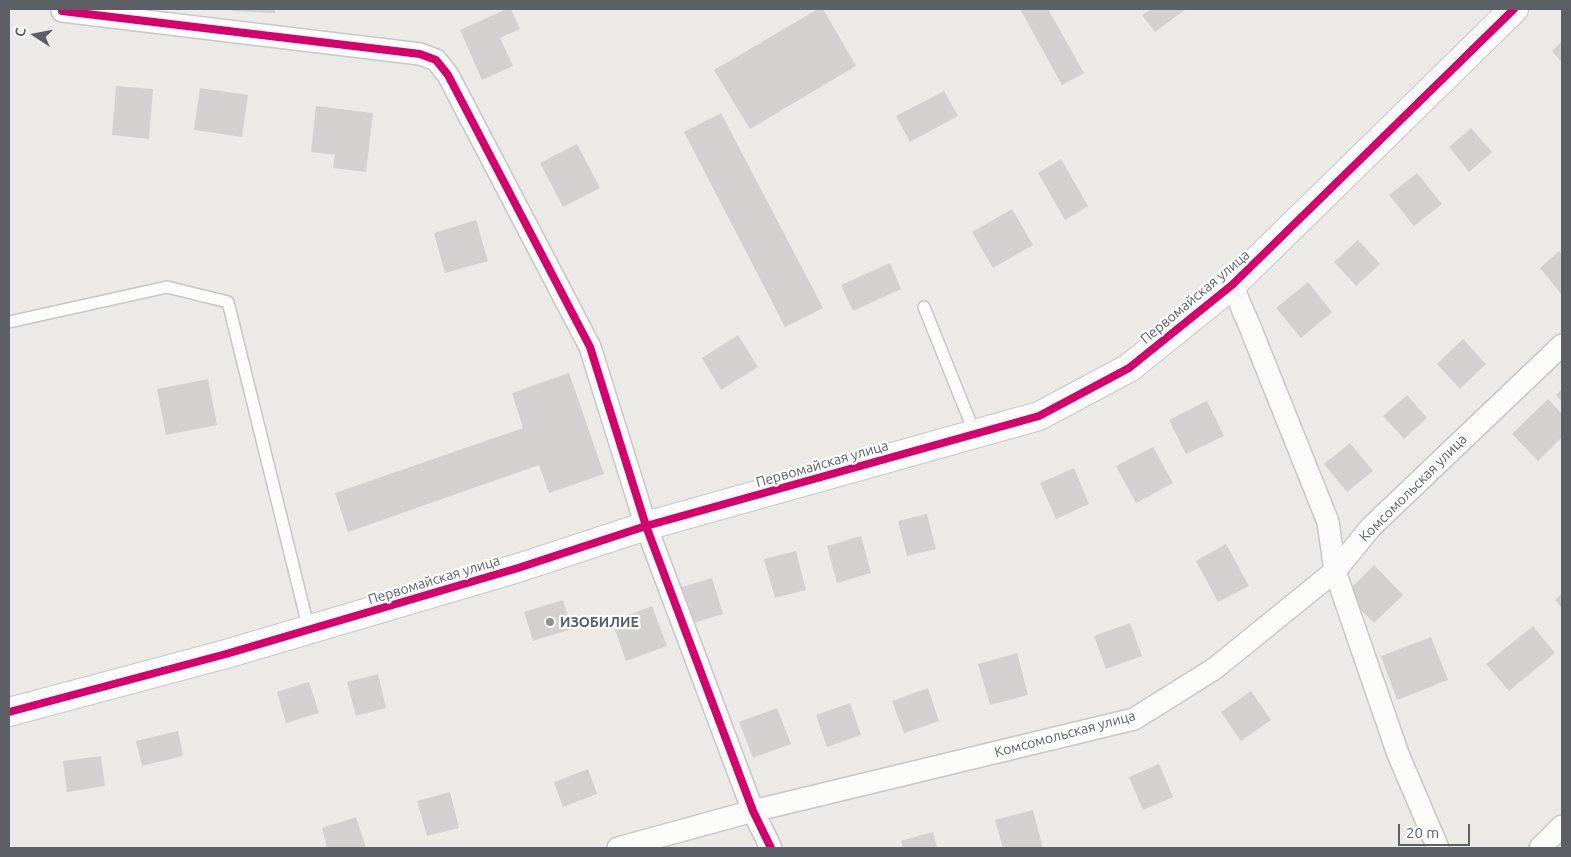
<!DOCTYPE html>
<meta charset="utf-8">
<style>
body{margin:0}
#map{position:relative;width:1571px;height:857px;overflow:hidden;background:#eceae7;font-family:Ubuntu,sans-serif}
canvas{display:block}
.frame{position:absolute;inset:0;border:10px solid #5c6065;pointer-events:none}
.north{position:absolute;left:10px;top:10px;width:50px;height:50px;-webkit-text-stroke:4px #fff;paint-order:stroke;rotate:281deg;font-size:14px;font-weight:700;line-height:20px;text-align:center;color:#5c6065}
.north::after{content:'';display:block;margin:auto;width:18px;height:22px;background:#5c6065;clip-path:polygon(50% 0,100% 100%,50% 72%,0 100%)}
.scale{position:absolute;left:1398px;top:824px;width:72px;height:22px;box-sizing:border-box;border:2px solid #5c6065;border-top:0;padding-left:6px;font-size:15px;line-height:18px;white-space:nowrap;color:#5c6065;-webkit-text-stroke:4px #fff;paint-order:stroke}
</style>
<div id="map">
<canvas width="1571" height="857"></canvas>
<div class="frame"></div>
<div class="north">С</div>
<div class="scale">20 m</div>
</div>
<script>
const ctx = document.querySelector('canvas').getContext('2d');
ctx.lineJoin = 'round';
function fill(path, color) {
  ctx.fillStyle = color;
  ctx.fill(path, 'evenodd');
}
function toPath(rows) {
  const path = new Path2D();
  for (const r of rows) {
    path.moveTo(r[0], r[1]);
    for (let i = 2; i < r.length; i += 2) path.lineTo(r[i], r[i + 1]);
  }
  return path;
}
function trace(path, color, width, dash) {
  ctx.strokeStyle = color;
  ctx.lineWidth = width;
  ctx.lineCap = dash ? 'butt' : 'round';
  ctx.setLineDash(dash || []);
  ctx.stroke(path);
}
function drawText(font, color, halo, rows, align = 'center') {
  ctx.font = font + ' Ubuntu,sans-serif';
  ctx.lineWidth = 4.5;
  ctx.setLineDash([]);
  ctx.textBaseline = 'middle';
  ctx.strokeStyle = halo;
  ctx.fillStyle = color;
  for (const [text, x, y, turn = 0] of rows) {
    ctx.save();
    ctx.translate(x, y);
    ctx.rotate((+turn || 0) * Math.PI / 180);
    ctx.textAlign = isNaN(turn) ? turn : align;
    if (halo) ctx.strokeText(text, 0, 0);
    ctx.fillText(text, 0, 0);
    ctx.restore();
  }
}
fill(toPath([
 [232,9,275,9,275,13,232,11],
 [507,9,511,9,520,29,500,38,513,66,482,80,460,30],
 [818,9,823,9,856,66,750,129,714,70],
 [1020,9,1048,9,1084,73,1062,85],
 [1151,9,1186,9,1155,32,1142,15],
 [1562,41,1562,62,1552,51],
 [116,86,153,89,149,139,112,135],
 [200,88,248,95,242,137,194,130],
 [944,91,958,116,910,142,896,116],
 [316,106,373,113,366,172,333,168,335,155,311,152],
 [721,113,823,308,785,327,684,132],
 [1471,128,1492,152,1469,172,1449,147],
 [577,144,600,188,563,207,540,163],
 [1061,159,1088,206,1065,220,1038,173],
 [1417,173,1442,204,1414,226,1389,195],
 [1012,209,1033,245,993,268,972,232],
 [476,220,488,261,445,273,434,233],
 [1358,240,1380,264,1356,286,1334,262],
 [1559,251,1562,255,1562,295,1540,268],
 [890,263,901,289,853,311,841,285],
 [1308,282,1332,312,1301,338,1276,308],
 [738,335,758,367,721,390,702,358],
 [1463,339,1486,364,1460,389,1437,364],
 [569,373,604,474,549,493,539,465,348,532,335,493,523,428,512,393],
 [208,379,217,425,166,435,157,389],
 [1562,389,1562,402,1556,395],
 [1407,395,1427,418,1404,439,1383,416],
 [1548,399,1562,414,1562,437,1538,461,1512,434],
 [1207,401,1224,436,1186,454,1169,420],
 [1350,443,1373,471,1347,492,1324,464],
 [1153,447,1173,483,1136,503,1116,466],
 [1074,468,1089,504,1056,519,1040,483],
 [927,514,936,549,907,556,898,521],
 [861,536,871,573,837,583,827,546],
 [1226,544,1249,586,1218,602,1196,561],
 [796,551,806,590,775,598,764,559],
 [1374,565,1403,595,1374,623,1345,594],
 [712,578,723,614,690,624,679,588],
 [1562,593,1562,608,1555,600],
 [563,600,572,629,533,641,524,612],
 [652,606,667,646,626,661,612,621],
 [1130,623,1142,656,1106,669,1094,636],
 [1533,626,1555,653,1509,691,1486,664],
 [1431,637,1448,680,1397,700,1381,656],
 [1017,653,1028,695,990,705,978,664],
 [378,674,386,708,356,716,347,682],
 [309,682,319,713,286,723,277,692],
 [928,688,939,721,904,733,892,701],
 [1251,691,1271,720,1241,741,1221,712],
 [850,703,861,735,827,747,816,715],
 [777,708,791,744,753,758,739,722],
 [178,731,183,756,142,766,136,741],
 [101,756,105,786,67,792,63,761],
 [1159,764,1173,797,1143,810,1129,777],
 [588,769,597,794,563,807,554,782],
 [450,792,459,828,427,836,417,801],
 [1033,810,1043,848,1003,848,995,820],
 [356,817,366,848,327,848,322,828],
 [933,832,937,848,903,848,901,841]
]), '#d3d1d0');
const lane = toPath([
 [924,307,975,434],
 [9,322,167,287,228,302,309,630]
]);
const street = toPath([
 [62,11,420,54,436,60,448,75,590,347,646,526,753,811,771,848],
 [1232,285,1250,327,1328,522,1335,571,1398,754,1438,848],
 [618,848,753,811,1134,719,1214,669,1335,571,1371,527,1562,345],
 [1540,848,1562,826]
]);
const secondary = toPath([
 [9,712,226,654,518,568,646,526,1039,416,1129,368,1232,285,1514,9]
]);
trace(lane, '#c7c7c8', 14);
trace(street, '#c7c7c8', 24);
trace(secondary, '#c8c8c9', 30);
trace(lane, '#fcfcfb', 11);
trace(street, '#fcfcfb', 21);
trace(secondary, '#fcfcfb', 28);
trace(toPath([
 [62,11,420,54,436,60,448,75,590,347,646,526,753,811,771,848],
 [9,712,226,654,518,568,646,526,1039,416,1129,368,1232,285,1514,9]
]), '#d6006c', 8);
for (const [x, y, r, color] of [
 [550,622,5,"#8e9092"]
]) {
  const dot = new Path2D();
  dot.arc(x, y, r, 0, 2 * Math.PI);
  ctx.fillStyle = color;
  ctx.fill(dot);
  trace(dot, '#fff', 2);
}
drawText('14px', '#5c6065', '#fff', [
 ["Первомайская улица",1195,297,-40],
 ["Первомайская улица",822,464,-16],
 ["Комсомольская улица",1413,488,-45],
 ["Первомайская улица",434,580,-17],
 ["Комсомольская улица",1065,734,-15]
]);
drawText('bold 14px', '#5c6065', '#fff', [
 ["ИЗОБИЛИЕ",560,622]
], 'left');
</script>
